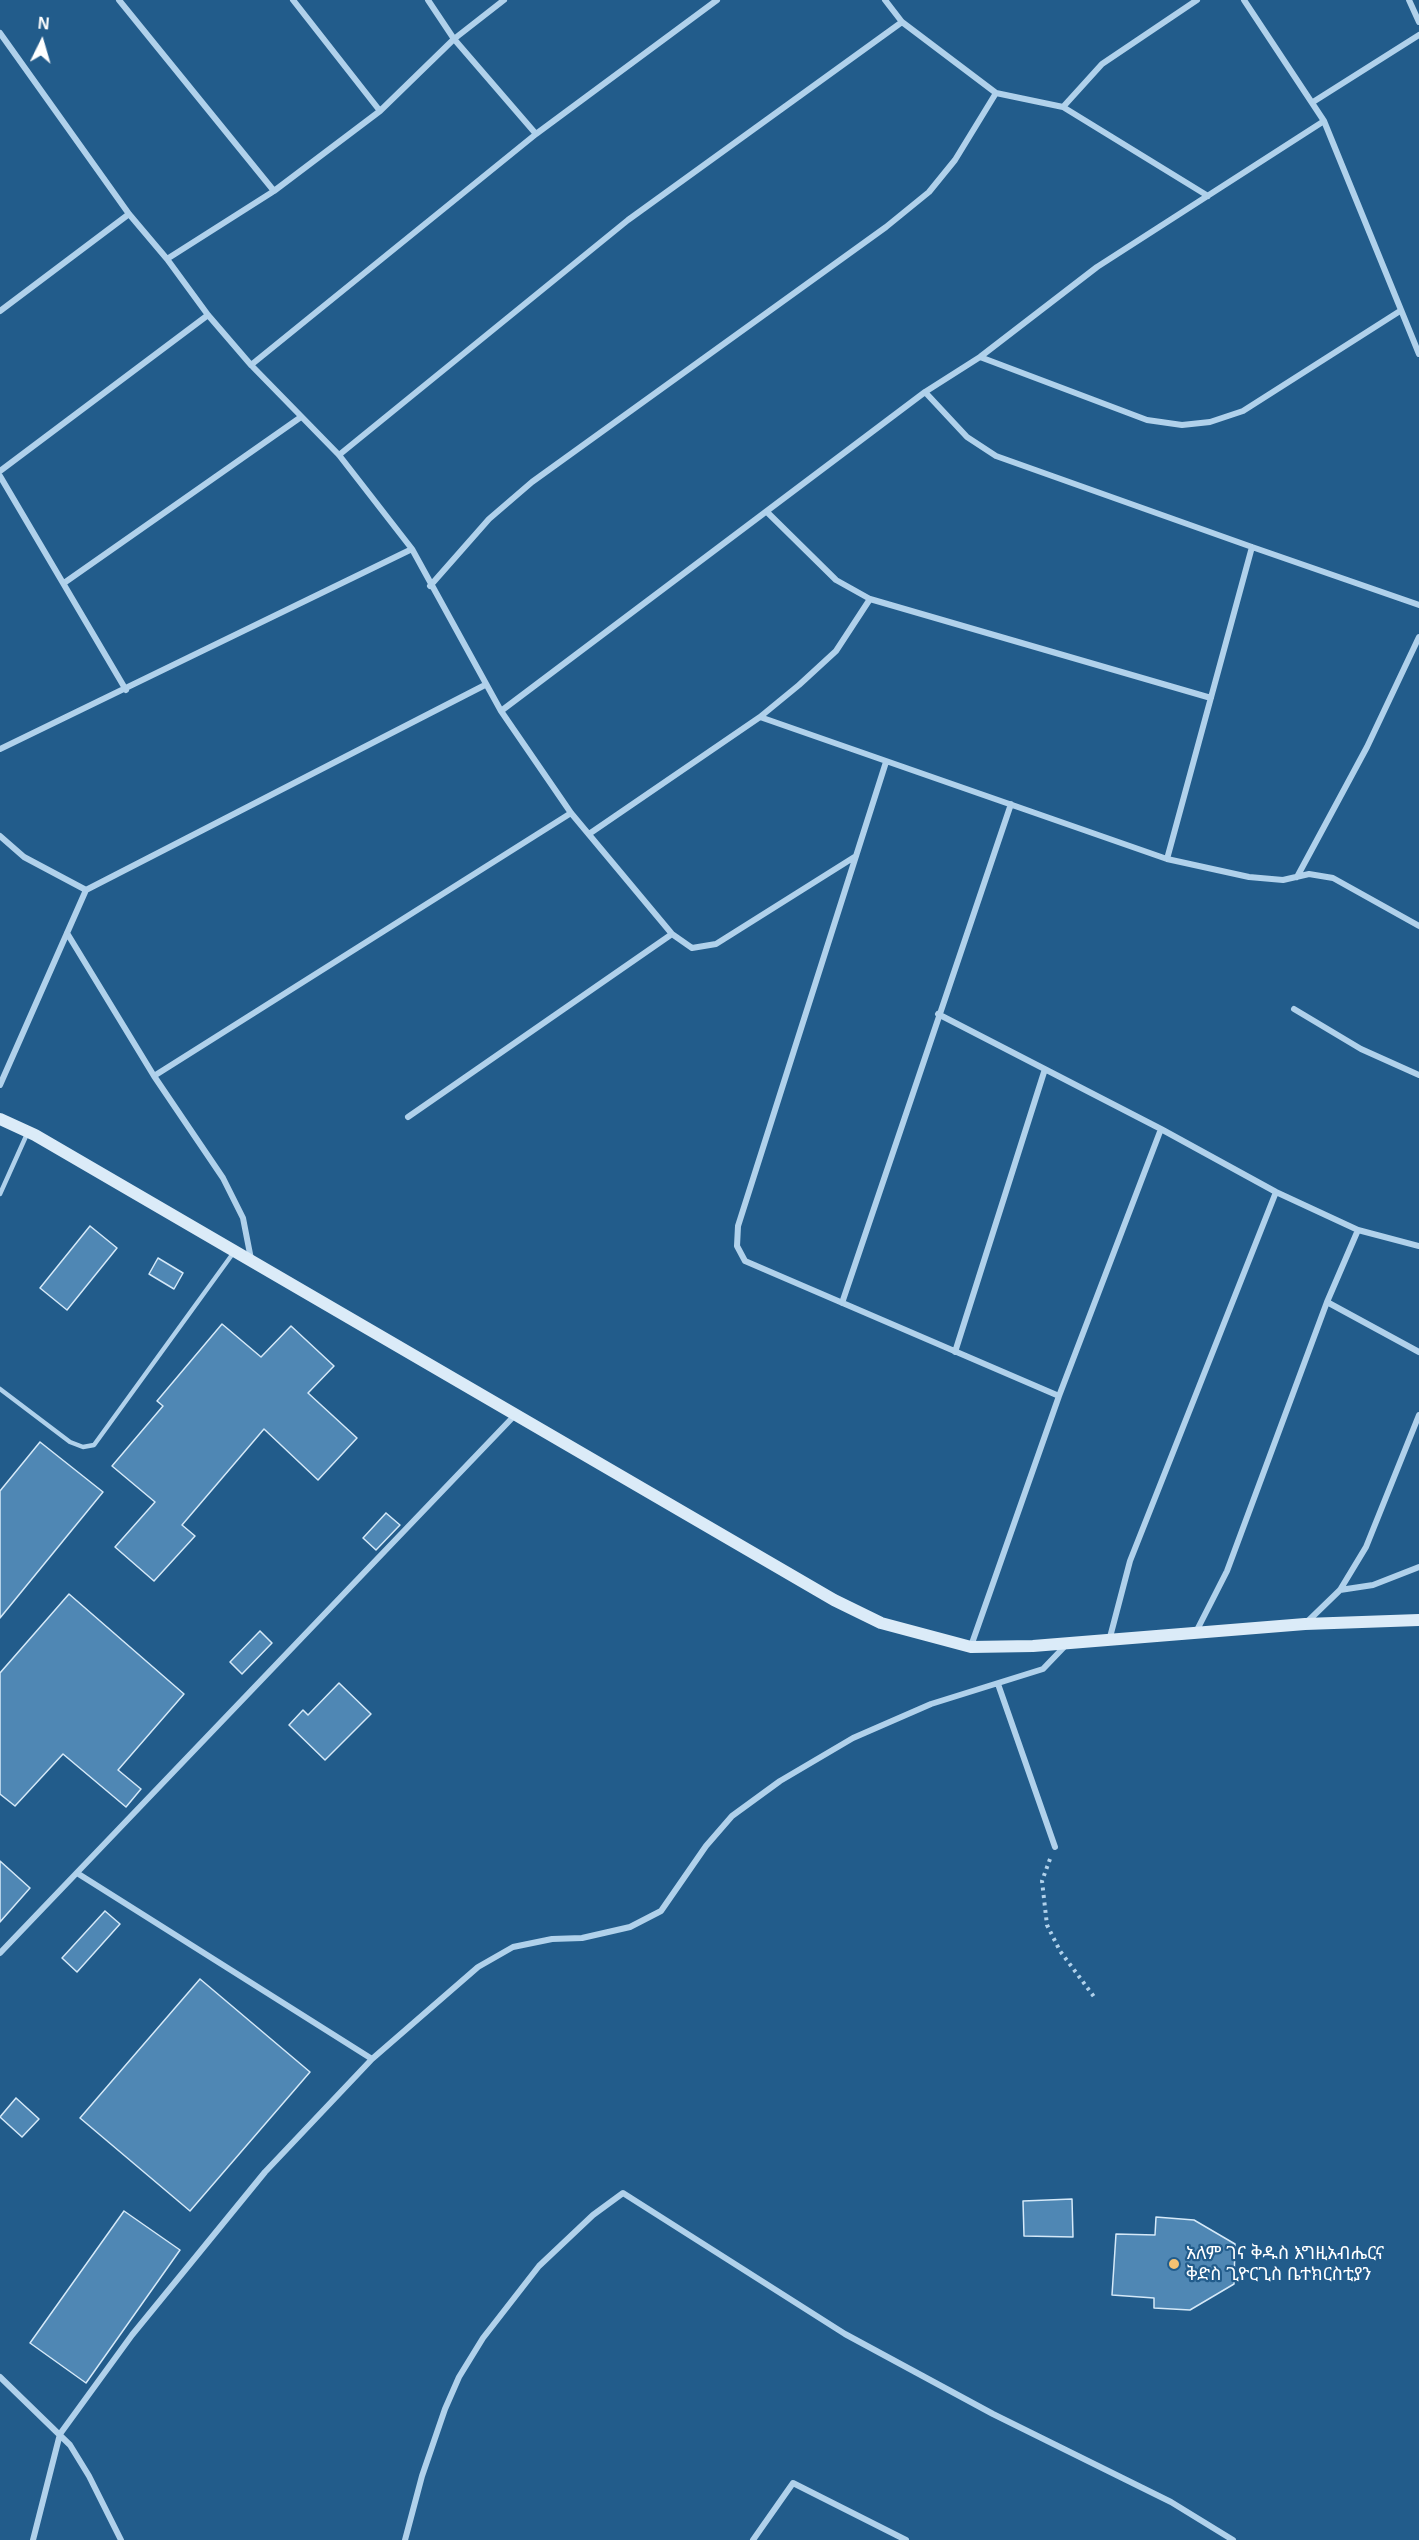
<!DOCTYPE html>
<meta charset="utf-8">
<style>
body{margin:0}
#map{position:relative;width:1419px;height:2540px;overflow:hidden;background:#225c8b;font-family:Helvetica,sans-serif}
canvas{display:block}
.north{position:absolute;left:12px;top:12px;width:60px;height:60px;-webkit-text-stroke:4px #225c8b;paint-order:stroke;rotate:5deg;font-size:16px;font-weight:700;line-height:24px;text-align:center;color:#fff}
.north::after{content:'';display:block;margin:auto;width:21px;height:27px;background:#fff;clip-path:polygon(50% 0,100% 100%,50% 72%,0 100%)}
</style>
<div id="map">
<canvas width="1419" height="2540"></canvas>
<div class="north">N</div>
</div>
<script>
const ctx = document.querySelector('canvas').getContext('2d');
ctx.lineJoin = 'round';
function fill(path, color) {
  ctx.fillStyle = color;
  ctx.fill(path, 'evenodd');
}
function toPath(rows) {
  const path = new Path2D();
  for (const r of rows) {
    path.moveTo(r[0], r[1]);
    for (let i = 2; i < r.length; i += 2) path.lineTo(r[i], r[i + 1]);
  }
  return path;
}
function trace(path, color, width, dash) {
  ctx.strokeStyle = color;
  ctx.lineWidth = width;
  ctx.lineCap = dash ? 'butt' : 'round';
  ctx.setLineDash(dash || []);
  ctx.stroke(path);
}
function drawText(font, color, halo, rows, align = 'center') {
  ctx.font = font + ' Helvetica,"Noto Sans Ethiopic",sans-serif';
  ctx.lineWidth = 4.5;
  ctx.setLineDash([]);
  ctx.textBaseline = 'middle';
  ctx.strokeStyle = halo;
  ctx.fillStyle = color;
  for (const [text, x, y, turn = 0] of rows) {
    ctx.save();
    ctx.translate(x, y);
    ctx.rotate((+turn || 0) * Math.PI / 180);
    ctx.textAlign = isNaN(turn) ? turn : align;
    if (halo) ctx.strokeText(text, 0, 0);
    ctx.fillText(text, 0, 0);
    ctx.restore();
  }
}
const building = toPath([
 [90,1226,117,1248,67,1310,40,1288,90,1226],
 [158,1258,183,1273,174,1289,149,1274,158,1258],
 [222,1324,261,1357,291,1326,334,1366,308,1393,357,1438,318,1480,264,1429,182,1525,195,1536,154,1581,115,1547,155,1502,112,1466,163,1406,157,1401,222,1324],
 [40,1442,103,1492,0,1618,0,1491,40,1442],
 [386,1513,400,1525,376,1550,363,1538,386,1513],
 [69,1594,184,1694,118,1770,141,1789,126,1807,63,1754,15,1806,0,1794,0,1673,69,1594],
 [260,1631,272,1643,242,1674,230,1662,260,1631],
 [339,1683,371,1714,325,1760,289,1725,303,1710,308,1715,339,1683],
 [0,1861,30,1888,0,1922,0,1861],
 [105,1911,120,1924,77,1972,62,1958,105,1911],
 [200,1979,310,2072,190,2211,80,2118,200,1979],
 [16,2098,39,2119,22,2137,0,2117,16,2098],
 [1072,2199,1073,2237,1024,2236,1023,2201,1072,2199],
 [124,2211,180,2250,86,2383,30,2343,124,2211],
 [1156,2217,1194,2220,1235,2244,1234,2284,1190,2310,1154,2308,1154,2298,1112,2295,1116,2234,1155,2235,1156,2217]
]);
fill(building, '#4f87b4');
trace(building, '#d5e9f8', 1.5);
trace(toPath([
 [1050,1859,1042,1881,1047,1925,1060,1951,1095,1998]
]), '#b0d1eb', 4, [3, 4.5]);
trace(toPath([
 [0,1194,27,1134],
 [0,1389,70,1442,83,1447,94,1445,234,1252]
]), '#b0d1eb', 4.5);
trace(toPath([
 [119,0,274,191],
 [293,0,380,111],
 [885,0,902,22,996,93,1063,107,1208,196],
 [1244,0,1324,121,1419,354],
 [1409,0,1419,22],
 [0,33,129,214,167,259,208,315,251,365,339,455,412,549,501,711,571,813,672,934,692,948,716,944,856,856],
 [1313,102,1419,35],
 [1063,107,1102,64,1197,0],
 [536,134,717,0],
 [167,259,274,191,380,111,454,39,504,0],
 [0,311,129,214],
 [980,357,1147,420,1182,425,1210,422,1243,411,1400,311],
 [251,365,536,134,454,39,428,0],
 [925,392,967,437,996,456,1252,547],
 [339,455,628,220,902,22],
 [0,471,208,315],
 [0,476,126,690],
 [767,512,836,580,870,599,1211,698],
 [64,583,301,417],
 [430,586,489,519,532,482,886,227,929,192,955,160,996,93],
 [501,711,925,392,980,357,1097,267,1324,121],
 [760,717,1167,859,1249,877,1283,880,1309,874,1333,878,1419,926],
 [0,749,412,549],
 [886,762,738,1226,737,1246,745,1261,1059,1396],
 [589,834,760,717,799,685,836,651,870,599],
 [0,836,24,857,86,890,485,685],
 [1167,859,1252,547,1419,605],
 [1297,877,1367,747,1419,637],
 [67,933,154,1076,223,1178,243,1218,251,1259],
 [1294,1009,1361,1049,1419,1075],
 [938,1014,1161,1129,1276,1192,1358,1230,1419,1246],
 [154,1076,571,813],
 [0,1085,86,890],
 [408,1117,672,934],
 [1327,1302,1419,1352],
 [842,1303,1011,804],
 [955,1352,1045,1069],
 [1340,1590,1373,1585,1419,1567],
 [1306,1623,1340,1590,1366,1547,1419,1415],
 [1196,1632,1227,1571,1327,1302,1358,1230],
 [1109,1641,1130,1561,1276,1192],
 [971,1646,1059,1396,1161,1129],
 [998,1684,1055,1847],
 [77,1873,372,2059],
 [0,1953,515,1415],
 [0,2377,70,2445,89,2476,121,2540],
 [33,2540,60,2434,132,2335,265,2172,372,2059,478,1967,513,1947,552,1939,582,1938,630,1927,661,1911,706,1846,732,1816,780,1781,853,1738,931,1704,1043,1669,1066,1645],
 [405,2540,422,2476,445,2409,459,2377,483,2338,539,2266,593,2215,623,2193,845,2334,993,2414,1171,2502,1233,2540],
 [753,2540,793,2483,906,2540]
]), '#b0d1eb', 6);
trace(toPath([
 [0,1119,35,1135,834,1600,881,1623,971,1647,1033,1646,1305,1624,1419,1620]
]), '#dbebf8', 12);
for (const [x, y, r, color] of [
 [1174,2264,6,"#f6c272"]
]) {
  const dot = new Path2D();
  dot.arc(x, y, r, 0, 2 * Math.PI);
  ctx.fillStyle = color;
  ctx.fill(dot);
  trace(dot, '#225c8b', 2);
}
drawText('18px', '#fff', '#225c8b', [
 ["አለም ገና ቅዱስ እግዚአብሔርና",1186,2254],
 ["ቅድስ ጊዮርጊስ ቤተክርስቲያን",1186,2275]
], 'left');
</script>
